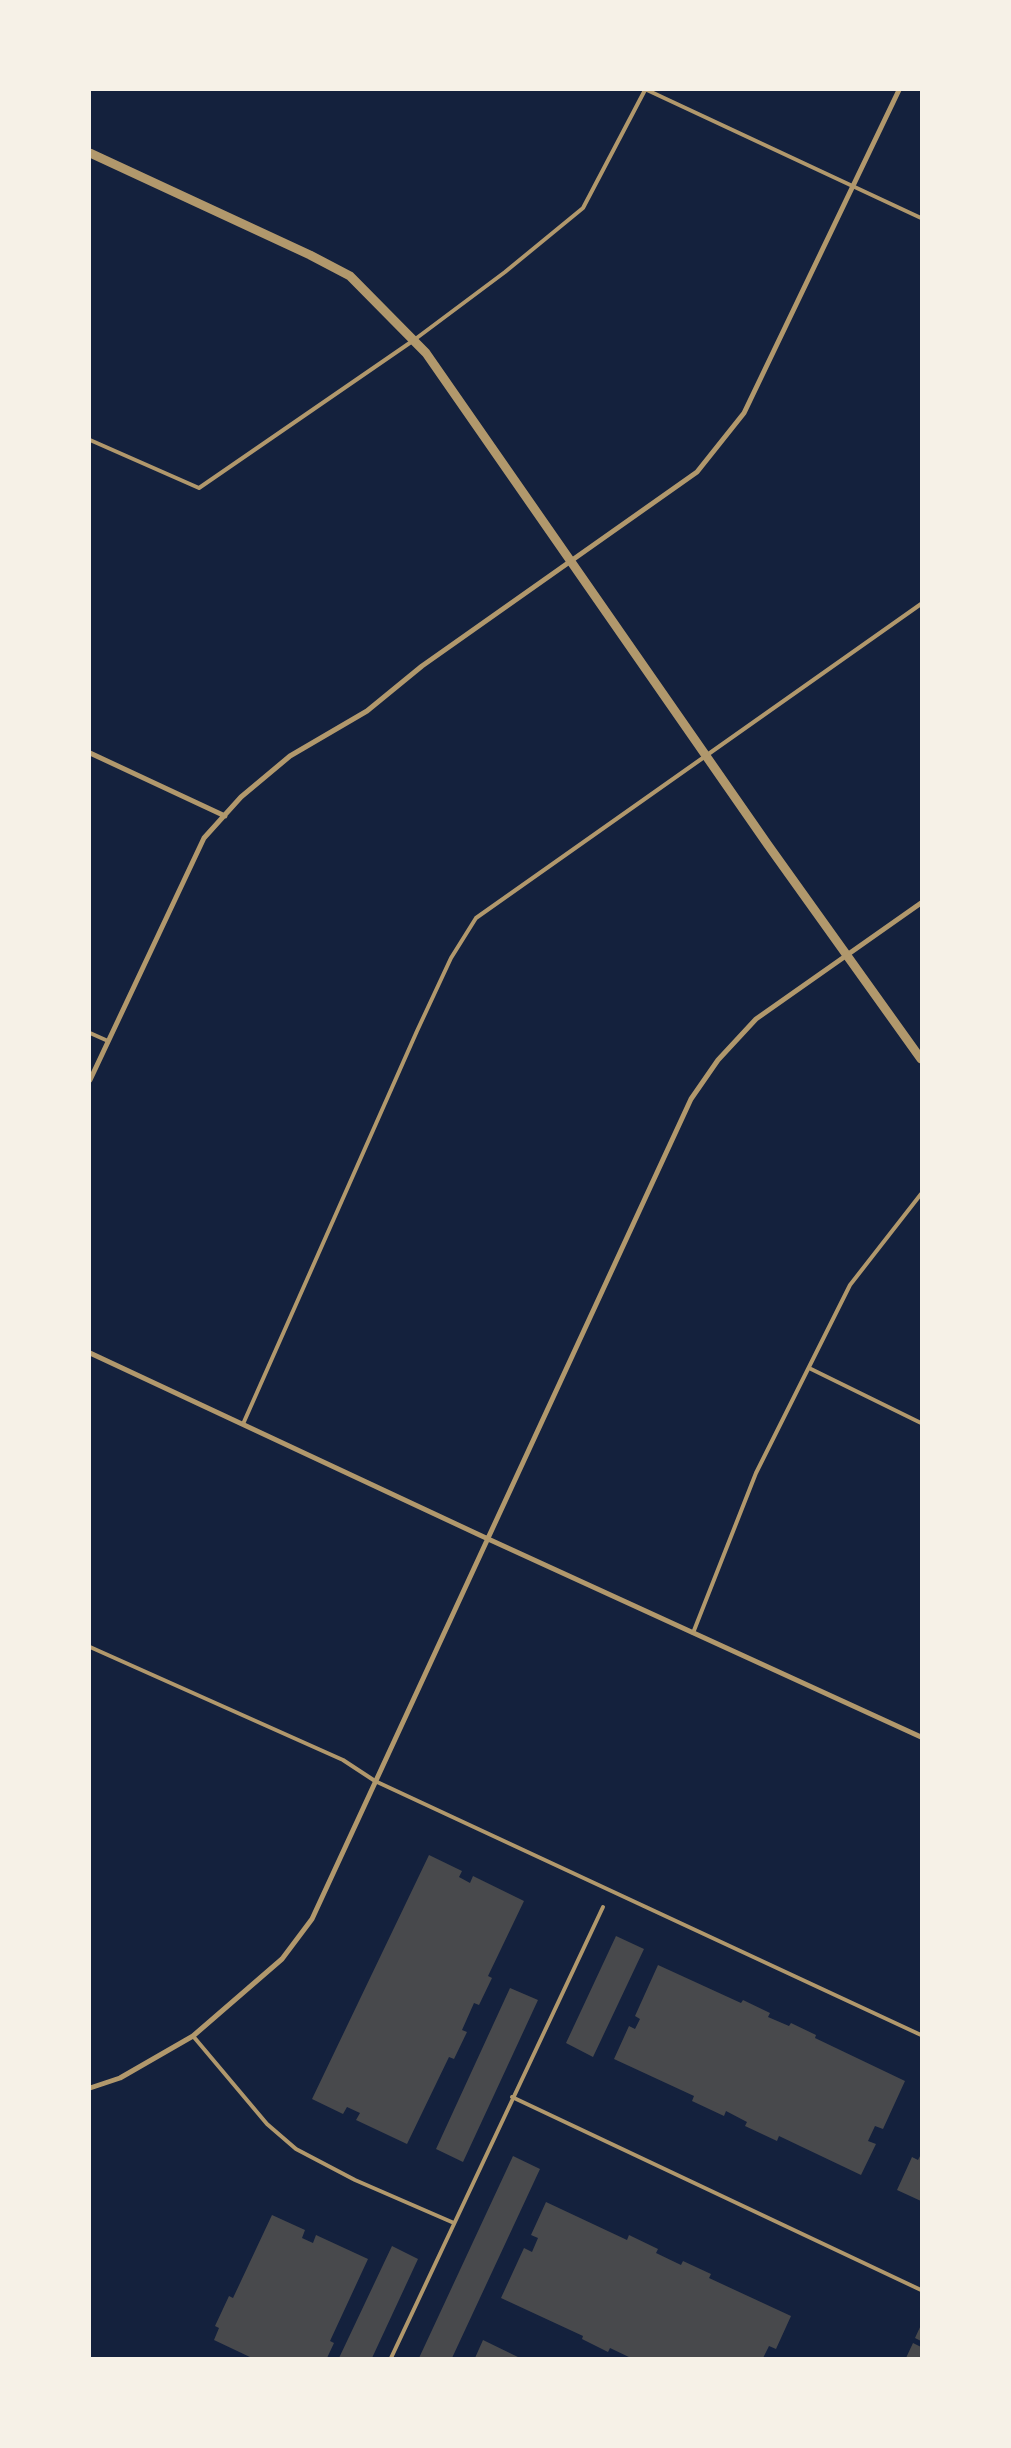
<!DOCTYPE html>
<style>
body{margin:0}
#map{position:relative;width:1011px;height:2448px;overflow:hidden;background:#14213d;font-family:"Fira Sans Condensed",sans-serif}
canvas{display:block}
.frame{position:absolute;inset:0;border:91px solid #f6f1e7;pointer-events:none}
</style>
<div id="map">
<canvas width="1011" height="2448"></canvas>
<div class="frame"></div>
</div>
<script>
const ctx = document.querySelector('canvas').getContext('2d');
ctx.lineJoin = 'round';
function fill(path, color) {
  ctx.fillStyle = color;
  ctx.fill(path, 'evenodd');
}
function toPath(rows) {
  const path = new Path2D();
  for (const r of rows) {
    path.moveTo(r[0], r[1]);
    for (let i = 2; i < r.length; i += 2) path.lineTo(r[i], r[i + 1]);
  }
  return path;
}
function trace(path, color, width, dash) {
  ctx.strokeStyle = color;
  ctx.lineWidth = width;
  ctx.lineCap = dash ? 'butt' : 'round';
  ctx.setLineDash(dash || []);
  ctx.stroke(path);
}
fill(toPath([
 [429,1855,462,1871,459,1877,470,1883,473,1876,524,1901,488,1976,492,1978,479,2005,474,2003,462,2030,467,2032,454,2059,449,2057,407,2144,356,2120,360,2113,347,2107,343,2114,312,2099],
 [616,1936,644,1949,593,2057,566,2043],
 [658,1965,741,2003,743,2000,770,2013,768,2017,789,2026,791,2023,816,2035,815,2038,905,2081,883,2129,875,2126,868,2141,876,2144,861,2175,779,2136,777,2141,745,2126,747,2122,726,2111,724,2116,692,2101,694,2096,614,2059,629,2026,635,2029,640,2019,635,2016],
 [510,1988,538,2000,463,2162,436,2149],
 [921,2154,921,2201,897,2190,912,2157,918,2160],
 [513,2156,540,2169,452,2358,419,2358],
 [546,2202,627,2240,629,2235,658,2249,656,2253,681,2265,683,2261,711,2274,709,2278,791,2316,776,2349,769,2346,763,2358,631,2358,610,2348,608,2352,582,2339,583,2336,501,2298,524,2248,532,2252,538,2238,531,2235],
 [272,2215,305,2230,302,2238,313,2243,316,2235,368,2259,330,2341,334,2343,327,2358,252,2358,214,2340,219,2328,215,2326,229,2296,233,2298],
 [392,2246,418,2259,372,2358,339,2358],
 [921,2325,921,2341,915,2338],
 [483,2340,520,2358,475,2358],
 [913,2343,921,2347,921,2358,906,2358]
]), '#48494c');
trace(toPath([
 [647,90,921,218],
 [90,440,199,488,414,340,505,272,583,208,645,90],
 [90,1033,108,1041],
 [809,1368,921,1423],
 [243,1424,417,1031,451,958,476,918,921,604],
 [693,1633,756,1473,850,1285,921,1194],
 [90,1647,343,1760,375,1781,921,2035],
 [193,2036,267,2124,296,2149,355,2180,454,2223],
 [512,2097,921,2290],
 [391,2358,603,1907]
]), '#b1986c', 4);
trace(toPath([
 [90,753,225,816],
 [90,1080,204,838,241,797,290,756,367,711,422,666,697,472,744,413,899,90],
 [90,1353,486,1538,921,1737],
 [90,2088,120,2078,193,2036,282,1959,312,1919,691,1099,718,1060,756,1019,921,903]
]), '#b1986c', 5);
trace(toPath([
 [90,153,310,255,350,276,426,353,768,845,921,1059]
]), '#b1986c', 9);
</script>
